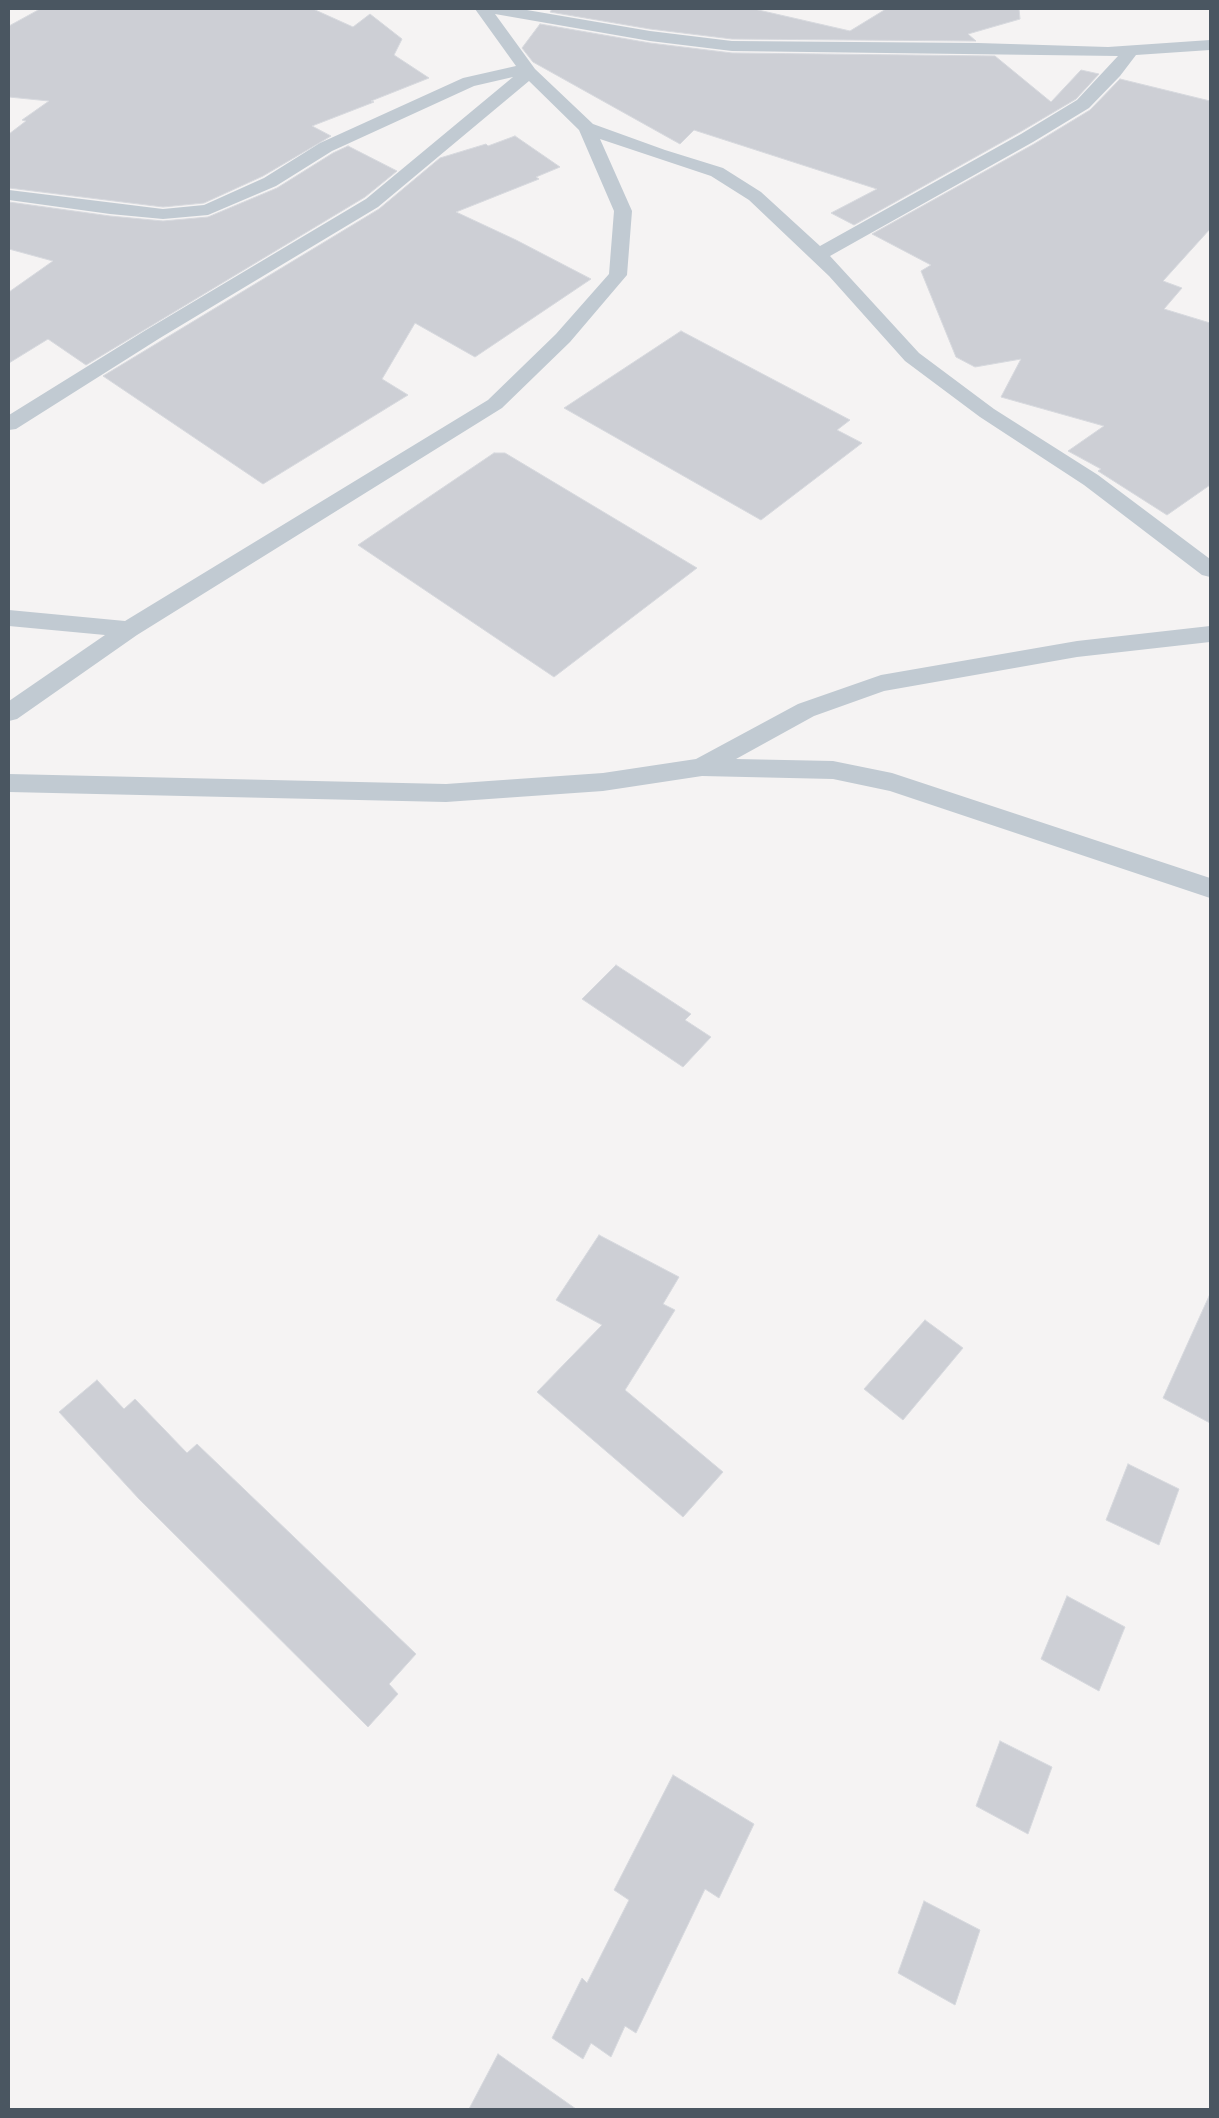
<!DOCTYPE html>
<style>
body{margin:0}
#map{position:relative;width:1219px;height:2118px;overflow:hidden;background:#f5f3f3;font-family:"Source Sans 3",sans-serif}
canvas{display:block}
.frame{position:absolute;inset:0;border:10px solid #4a5661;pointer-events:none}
</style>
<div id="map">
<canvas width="1219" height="2118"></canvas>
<div class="frame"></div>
</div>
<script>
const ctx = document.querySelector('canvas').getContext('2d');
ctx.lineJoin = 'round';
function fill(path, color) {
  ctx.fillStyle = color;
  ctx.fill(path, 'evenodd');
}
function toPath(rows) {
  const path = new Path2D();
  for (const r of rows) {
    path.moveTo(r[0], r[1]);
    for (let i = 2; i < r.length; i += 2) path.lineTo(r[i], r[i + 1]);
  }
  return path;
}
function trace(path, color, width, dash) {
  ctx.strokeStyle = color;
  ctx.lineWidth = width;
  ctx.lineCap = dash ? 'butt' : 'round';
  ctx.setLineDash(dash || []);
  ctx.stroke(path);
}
const building = toPath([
 [40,9,313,9,353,27,370,14,402,39,394,55,429,78,371,101,374,102,312,126,331,136,263,176,204,203,163,207,9,188,9,134,26,121,22,120,49,101,9,97,9,26,40,9],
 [552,9,754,9,850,31,886,9,1019,9,1020,19,968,34,976,41,732,39,650,29,550,12,552,9],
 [540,24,650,43,732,53,995,56,1051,102,1081,70,1099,74,1076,99,1020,132,854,225,831,213,877,189,694,130,680,144,533,62,522,48,540,24],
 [1120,79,1210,101,1210,229,1163,281,1182,288,1164,309,1210,323,1210,485,1167,515,1098,471,1101,469,1068,451,1104,426,1001,397,1021,359,975,367,956,357,921,271,931,265,872,234,1034,144,1090,110,1120,79],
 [515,136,560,167,536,177,539,179,456,212,516,240,591,279,475,357,415,323,382,379,408,395,263,484,103,376,379,209,440,158,486,144,488,146,515,136],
 [348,146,397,171,365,197,86,365,48,339,9,363,9,292,53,261,9,249,9,202,110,216,163,221,208,217,277,188,333,153,348,146],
 [681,331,850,420,837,430,862,443,761,520,564,408,681,331],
 [494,453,505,453,697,568,554,677,358,545,494,453],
 [616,965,691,1014,685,1020,711,1037,683,1067,582,999,616,965],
 [599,1235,679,1277,663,1304,675,1310,625,1390,723,1472,683,1517,537,1392,602,1325,556,1300,599,1235],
 [1210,1294,1210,1423,1163,1398,1210,1294],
 [925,1320,963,1348,903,1420,864,1389,925,1320],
 [97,1380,124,1409,135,1399,187,1453,197,1444,416,1654,389,1684,398,1694,368,1727,139,1499,59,1412,97,1380],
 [1128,1464,1179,1489,1159,1545,1106,1520,1128,1464],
 [1067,1596,1125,1627,1099,1691,1041,1659,1067,1596],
 [1000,1741,1052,1767,1028,1834,976,1806,1000,1741],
 [673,1775,754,1824,719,1898,705,1889,636,2033,625,2026,611,2057,591,2043,583,2059,552,2038,582,1978,587,1983,629,1900,614,1890,673,1775],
 [924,1901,980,1930,955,2005,898,1973,924,1901],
 [498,2054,576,2109,469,2109,498,2054]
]);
fill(building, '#cdcfd5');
trace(building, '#d7d9de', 1);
fill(toPath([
 [475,9,521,9,650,31,732,41,978,43,1108,47,1210,40,1210,50,1136,55,1120,76,1089,108,1033,142,830,256,919,353,994,409,1098,475,1210,559,1210,577,1202,575,1084,485,980,417,905,361,829,276,749,200,711,176,600,139,632,211,627,275,570,342,502,408,137,635,17,719,9,721,9,701,105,635,9,626,9,610,125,621,488,400,556,334,609,274,614,211,579,130,529,81,378,207,160,338,16,429,9,430,9,415,146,330,366,199,513,77,474,86,332,151,276,186,208,215,163,219,110,214,9,200,9,190,163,209,204,205,264,178,320,143,463,78,516,66,475,9],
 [495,14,650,41,732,51,1118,56,1077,100,1021,134,820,246,761,192,723,168,665,150,593,124,535,69,495,14],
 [1210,626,1210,642,1077,657,884,691,814,716,736,759,833,761,892,773,1210,878,1210,898,890,791,833,779,702,776,603,791,446,802,9,792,9,774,446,784,603,773,696,759,798,704,881,675,1077,641,1210,626]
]), '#c1cad2');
</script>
